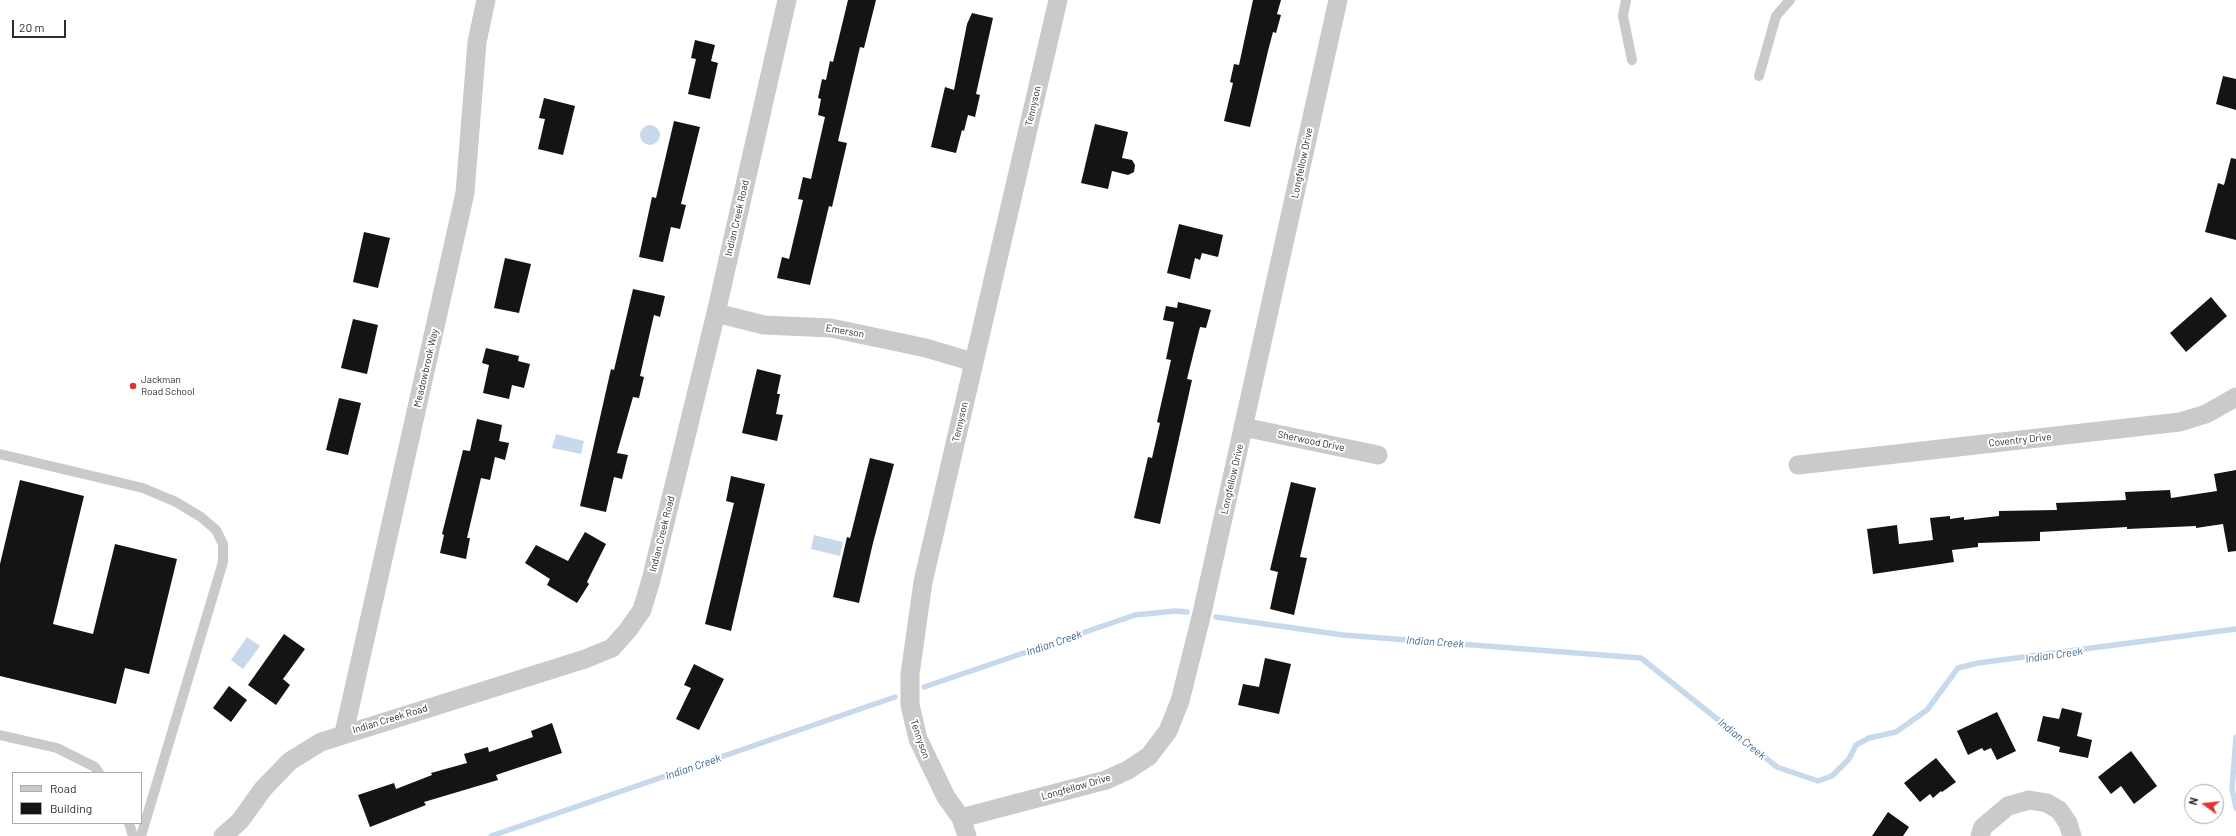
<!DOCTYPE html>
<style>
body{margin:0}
#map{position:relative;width:2236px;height:836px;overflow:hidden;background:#fff;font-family:Barlow,sans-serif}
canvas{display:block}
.legend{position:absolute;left:12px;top:772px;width:130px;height:52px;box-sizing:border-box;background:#fff;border:1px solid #ababab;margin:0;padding:5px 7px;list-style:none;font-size:12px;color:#2d2d2d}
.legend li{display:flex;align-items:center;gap:8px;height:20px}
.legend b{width:20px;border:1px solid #ababab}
.north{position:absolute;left:2184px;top:784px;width:40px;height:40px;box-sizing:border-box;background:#fff;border:1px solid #ababab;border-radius:50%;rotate:285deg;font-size:11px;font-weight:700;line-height:16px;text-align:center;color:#2d2d2d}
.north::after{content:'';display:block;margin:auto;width:14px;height:18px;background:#e33430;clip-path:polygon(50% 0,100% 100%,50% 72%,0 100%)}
.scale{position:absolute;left:12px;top:20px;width:54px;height:18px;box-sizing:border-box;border:2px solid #2d2d2d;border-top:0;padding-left:5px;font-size:12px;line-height:14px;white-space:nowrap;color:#2d2d2d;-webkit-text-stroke:3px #fff;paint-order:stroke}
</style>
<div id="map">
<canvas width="2236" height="836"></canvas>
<ul class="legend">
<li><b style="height:5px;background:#cacaca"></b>Road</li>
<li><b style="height:11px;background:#141414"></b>Building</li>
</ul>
<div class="north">N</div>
<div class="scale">20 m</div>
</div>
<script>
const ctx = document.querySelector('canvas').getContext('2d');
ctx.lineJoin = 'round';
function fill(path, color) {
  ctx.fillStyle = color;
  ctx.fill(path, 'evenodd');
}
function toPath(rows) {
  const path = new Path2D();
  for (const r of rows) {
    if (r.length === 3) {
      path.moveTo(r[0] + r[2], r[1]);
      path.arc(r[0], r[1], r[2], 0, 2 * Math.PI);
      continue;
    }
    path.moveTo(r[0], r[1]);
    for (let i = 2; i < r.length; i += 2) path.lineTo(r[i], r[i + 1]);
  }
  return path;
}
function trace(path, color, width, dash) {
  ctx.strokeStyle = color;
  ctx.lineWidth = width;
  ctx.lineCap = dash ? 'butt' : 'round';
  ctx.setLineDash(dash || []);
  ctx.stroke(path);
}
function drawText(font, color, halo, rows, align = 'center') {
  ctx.font = font + ' Barlow,sans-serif';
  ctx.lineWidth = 4;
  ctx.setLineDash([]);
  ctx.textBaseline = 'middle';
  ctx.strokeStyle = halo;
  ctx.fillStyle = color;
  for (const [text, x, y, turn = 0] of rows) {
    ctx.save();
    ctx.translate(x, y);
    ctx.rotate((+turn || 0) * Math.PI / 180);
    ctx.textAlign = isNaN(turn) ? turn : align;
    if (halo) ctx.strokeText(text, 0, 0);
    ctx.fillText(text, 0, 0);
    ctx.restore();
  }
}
fill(toPath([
 [650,135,10],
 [556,434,584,441,581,454,552,448],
 [814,535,843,542,840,556,811,549],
 [247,637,260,646,243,669,231,660]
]), '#c7d9eb');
trace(toPath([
 [1216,617,1343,635,1641,658,1777,767,1818,781,1832,776,1849,759,1856,745,1869,738,1896,732,1927,710,1958,668,1978,663,2236,629],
 [924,687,1135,615,1175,611,1187,612],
 [2236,737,2232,789,2236,808],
 [491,836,895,697]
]), '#c7d9eb', 5.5);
fill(toPath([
 [848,0,876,0,864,48,860,47,838,141,847,143,832,207,829,206,810,285,777,278,782,257,789,259,803,200,798,199,803,177,811,179,825,117,818,115,821,99,818,98,822,79,826,80,830,61,833,62],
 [1253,0,1281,0,1277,14,1281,15,1276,33,1273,32,1268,51,1250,127,1224,121,1233,83,1230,82,1234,64,1239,65],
 [972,13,993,18,976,94,980,95,975,117,968,115,964,131,962,130,956,153,931,147,945,87,954,90,967,24],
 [695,40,715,45,711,61,718,63,710,99,688,94,696,59,691,58],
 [2223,76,2236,79,2236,110,2216,104],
 [544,98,575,106,563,155,538,149,545,119,539,118],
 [674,121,700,127,681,204,686,205,680,229,671,227,663,262,639,257,652,197,656,198],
 [1095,124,1128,132,1122,158,1132,160,1135,165,1134,172,1128,175,1112,171,1108,189,1081,183],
 [2231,158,2236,159,2236,240,2205,232,2218,183,2224,185],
 [1179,224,1223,235,1218,257,1202,253,1200,260,1195,258,1190,279,1167,273],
 [364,232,390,238,378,288,353,282],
 [505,258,531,264,519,313,494,308],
 [633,289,665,296,660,317,654,315,640,376,644,377,639,398,633,397,617,453,628,455,622,479,614,477,606,512,580,506,611,369,614,370],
 [2211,297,2227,316,2186,352,2170,333],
 [1178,302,1211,310,1206,328,1200,327,1187,379,1192,380,1160,524,1134,518,1148,457,1152,458,1160,423,1157,422,1171,360,1166,359,1174,322,1163,320,1166,306,1177,308],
 [353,319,378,325,367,374,341,368],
 [486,348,519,356,518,361,530,364,524,388,512,385,509,399,483,393,489,365,482,363],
 [757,369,781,375,777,394,780,394,776,414,783,415,777,441,742,433],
 [339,398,361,403,348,455,326,450],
 [477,419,502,425,499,441,509,443,505,460,495,457,490,480,481,478,467,538,470,538,466,559,440,553,444,535,442,534,463,450,470,451],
 [870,458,894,464,873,543,859,603,833,597,847,537,850,538],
 [2236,470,2236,551,2228,552,2223,524,2196,528,2196,526,2127,529,2127,527,2040,532,2040,541,1978,543,1978,547,1952,550,1954,562,1873,574,1867,529,1897,525,1899,544,1933,540,1930,518,1950,516,1950,519,1964,517,1964,520,1999,516,1999,511,2057,510,2056,503,2126,500,2125,492,2170,490,2171,498,2217,491,2214,474],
 [731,476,765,484,731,631,705,624,734,503,726,501],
 [20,480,84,496,53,624,93,634,115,544,177,559,149,674,125,668,116,704,0,676,0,564],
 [1291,482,1316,488,1300,557,1307,558,1294,615,1270,609,1278,572,1270,570],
 [585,532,606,544,587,582,589,584,577,603,547,585,550,579,525,563,536,545,568,561],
 [284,634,305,649,283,679,290,685,276,705,248,685],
 [1265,658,1291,664,1279,714,1238,705,1243,684,1259,687],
 [694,664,724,679,699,730,676,719,691,688,684,685],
 [229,686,247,700,231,722,213,708],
 [2062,708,2082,713,2077,736,2092,740,2088,758,2059,752,2060,747,2037,741,2043,716,2059,719],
 [1997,712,2016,751,1997,760,1991,748,1984,751,1982,748,1968,755,1957,731],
 [552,723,562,753,496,775,498,780,424,802,426,805,370,827,358,795,394,783,396,789,432,775,431,773,467,763,464,754,488,747,489,752,533,737,531,731],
 [2131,751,2157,786,2134,804,2121,786,2111,794,2098,777],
 [1936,758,1956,782,1942,792,1941,791,1933,798,1930,794,1920,802,1904,783],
 [1888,812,1909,827,1903,836,1872,836]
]), '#141414');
trace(toPath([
 [1626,0,1623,16,1632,60],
 [1759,76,1776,16,1790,0],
 [0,454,143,488,176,502,201,517,216,530,223,544,223,562,141,836],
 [0,735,57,748,95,767,99,773],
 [129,823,133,836]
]), '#cacaca', 10);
trace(toPath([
 [716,313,764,325,831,328,926,348,973,362],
 [1243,427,1378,455],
 [1798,465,2180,422,2206,414,2236,397],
 [344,733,465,193,477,42,486,0],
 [961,818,1106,780,1128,770,1149,756,1168,731,1180,701,1202,613,1338,0],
 [223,836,240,821,263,789,290,761,321,742,585,659,612,648,628,630,642,610,651,580,716,313,787,0],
 [967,836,961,818,946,797,918,739,910,705,910,674,923,582,1058,0],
 [1980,836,1983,827,2008,806,2029,800,2047,803,2059,810,2068,823,2072,836]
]), '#cacaca', 19);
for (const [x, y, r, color] of [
 [133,386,4,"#e33430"]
]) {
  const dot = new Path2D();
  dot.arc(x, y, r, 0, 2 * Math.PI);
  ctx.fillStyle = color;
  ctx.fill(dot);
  trace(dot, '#fff', 1.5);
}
drawText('10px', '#2d2d2d', '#fff', [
 ["Tennyson",1033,106,-77],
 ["Longfellow Drive",1302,163,-78],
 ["Indian Creek Road",737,218,-77],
 ["Emerson",845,331,10],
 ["Meadowbrook Way",426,368,-77],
 ["Tennyson",960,422,-77],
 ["Coventry Drive",2020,440,-6],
 ["Sherwood Drive",1311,441,12],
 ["Longfellow Drive",1232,479,-77],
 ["Indian Creek Road",662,534,-76],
 ["Indian Creek Road",390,719,-17],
 ["Tennyson",920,739,71],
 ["Longfellow Drive",1076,787,-16]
]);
drawText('10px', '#2d2d2d', '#fff', [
 ["Jackman",141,380],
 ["Road School",141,392]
], 'left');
drawText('italic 11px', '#3c678e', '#fff', [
 ["Indian Creek",1435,642,4],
 ["Indian Creek",1054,643,-19],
 ["Indian Creek",2054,655,-8],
 ["Indian Creek",1742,739,39],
 ["Indian Creek",693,767,-19]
]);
</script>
